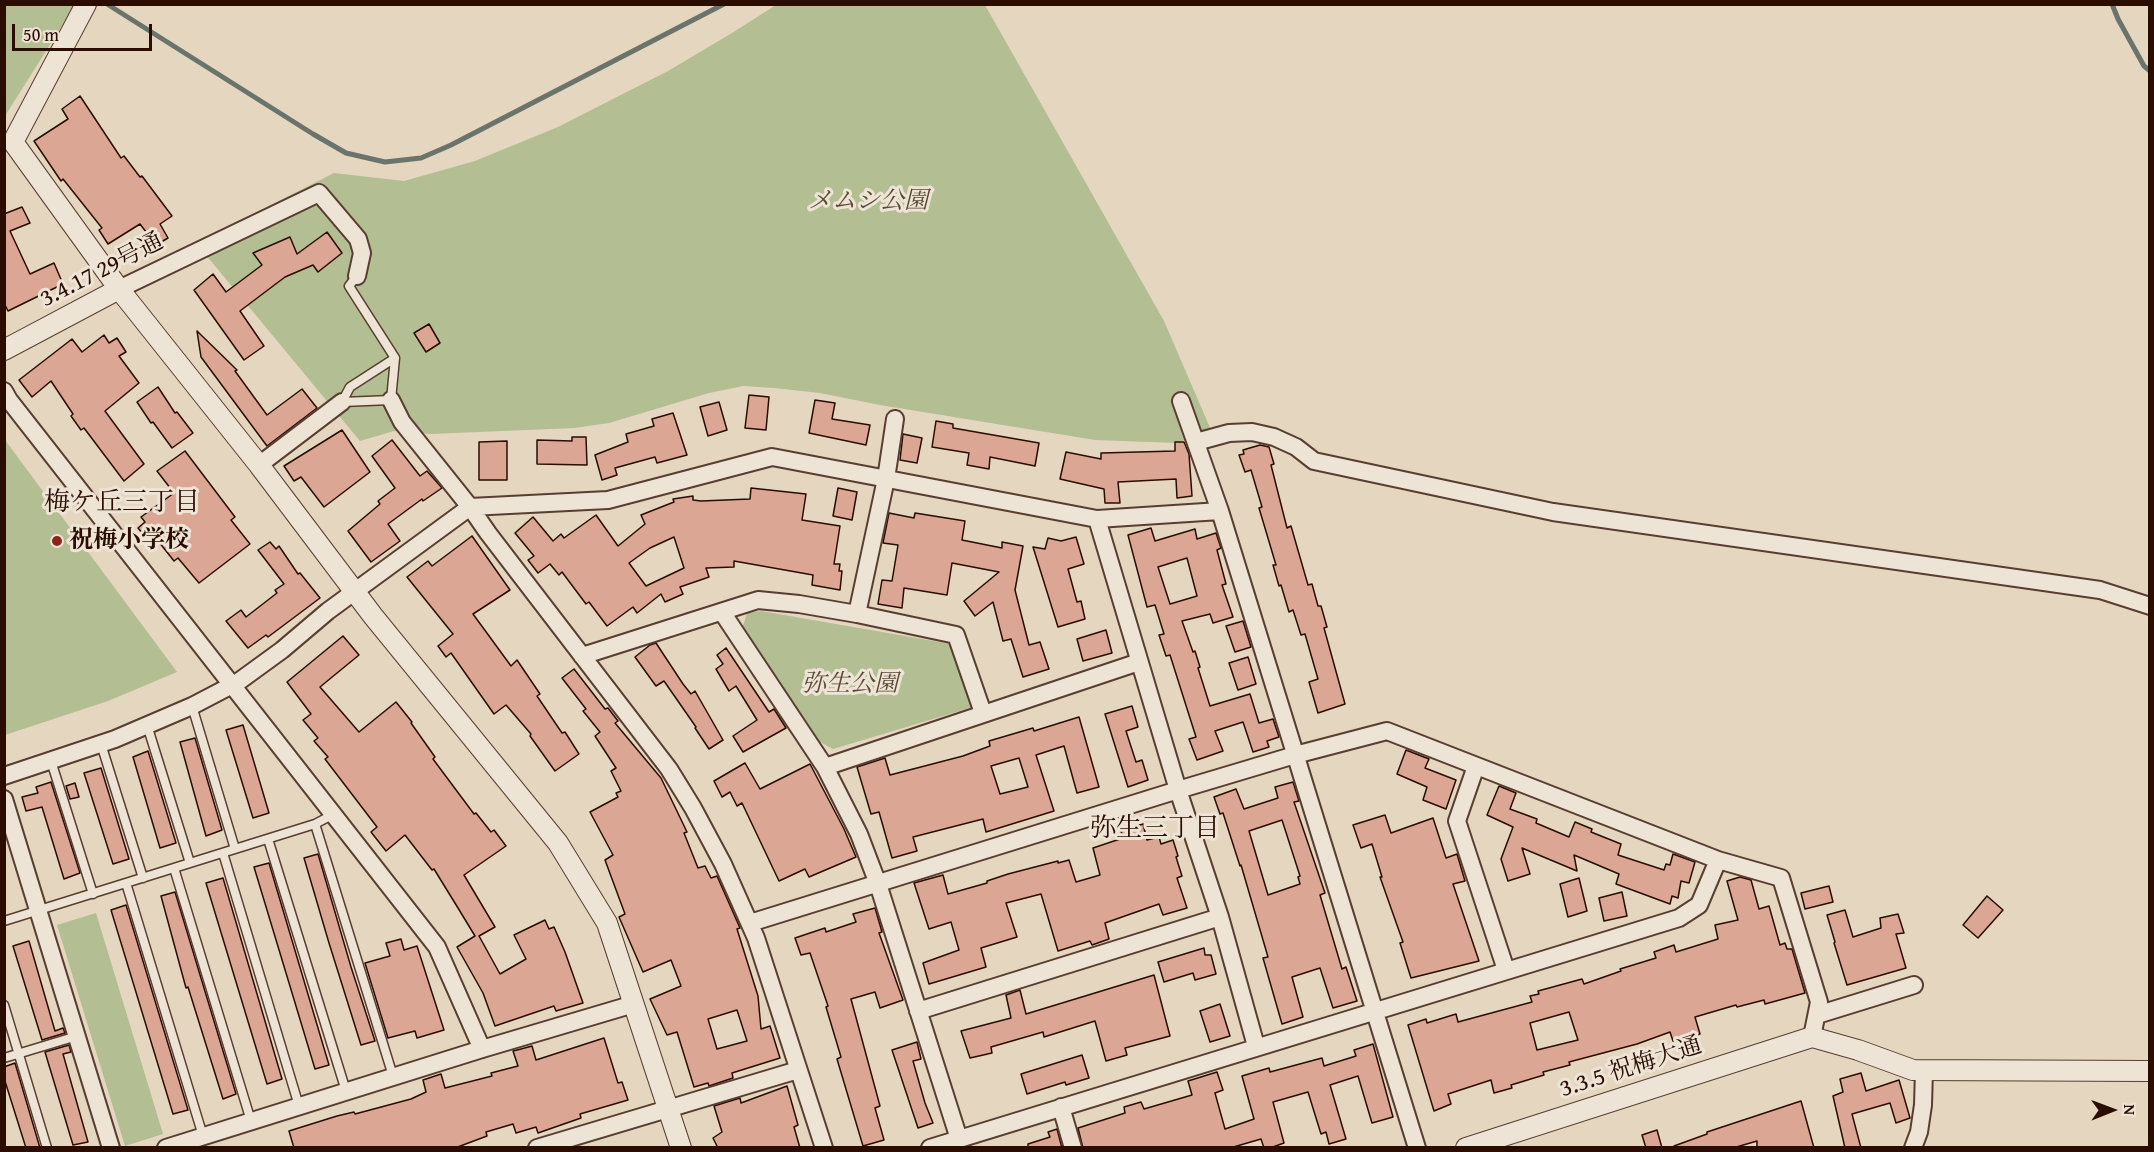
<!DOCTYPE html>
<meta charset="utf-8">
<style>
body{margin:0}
#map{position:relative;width:2154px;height:1152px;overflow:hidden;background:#e4d6bf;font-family:"Gentium Book Plus",serif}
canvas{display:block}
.frame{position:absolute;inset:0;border:6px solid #2a0c00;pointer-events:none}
.north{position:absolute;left:2082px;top:1080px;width:60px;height:60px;-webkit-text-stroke:4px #ede4d5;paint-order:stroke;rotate:89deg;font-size:16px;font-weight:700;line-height:24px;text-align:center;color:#2a0c00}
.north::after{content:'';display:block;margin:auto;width:21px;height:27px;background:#2a0c00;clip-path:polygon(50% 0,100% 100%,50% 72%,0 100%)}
.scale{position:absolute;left:12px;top:24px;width:140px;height:27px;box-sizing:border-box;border:3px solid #2a0c00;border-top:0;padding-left:8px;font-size:18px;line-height:21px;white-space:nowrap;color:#2a0c00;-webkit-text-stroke:4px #ede4d5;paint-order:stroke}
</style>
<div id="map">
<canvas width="2154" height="1152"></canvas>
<div class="frame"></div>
<div class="north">N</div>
<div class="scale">50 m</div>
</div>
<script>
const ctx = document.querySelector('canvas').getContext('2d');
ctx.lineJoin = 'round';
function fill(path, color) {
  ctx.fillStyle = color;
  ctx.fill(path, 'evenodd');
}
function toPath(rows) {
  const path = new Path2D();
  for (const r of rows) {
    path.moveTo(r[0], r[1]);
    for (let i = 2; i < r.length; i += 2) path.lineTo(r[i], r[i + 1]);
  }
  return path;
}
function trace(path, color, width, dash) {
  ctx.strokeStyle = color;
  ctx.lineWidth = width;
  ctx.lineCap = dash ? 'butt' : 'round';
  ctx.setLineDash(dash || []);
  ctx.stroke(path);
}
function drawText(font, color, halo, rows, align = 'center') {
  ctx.font = font + ' "Gentium Book Plus","Noto Serif JP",serif';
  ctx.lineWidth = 6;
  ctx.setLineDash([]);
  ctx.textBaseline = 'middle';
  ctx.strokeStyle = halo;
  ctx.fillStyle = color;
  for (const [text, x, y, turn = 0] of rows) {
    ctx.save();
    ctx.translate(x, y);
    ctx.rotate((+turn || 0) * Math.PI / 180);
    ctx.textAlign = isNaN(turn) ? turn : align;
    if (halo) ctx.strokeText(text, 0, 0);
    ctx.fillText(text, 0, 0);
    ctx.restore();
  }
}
fill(toPath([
 [5,5,75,5,5,116],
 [776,5,985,5,1164,321,1211,430,1177,443,1095,440,880,405,820,393,774,388,743,386,709,393,609,423,574,428,431,434,394,431,360,441,196,243,334,173,404,181,475,161,558,127,668,71,732,33],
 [5,440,177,672,108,701,5,735],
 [761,611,951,644,973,707,833,749,820,742,743,626,747,613],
 [96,913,163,1134,125,1146,57,925]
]), '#b3be92');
trace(toPath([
 [107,4,313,134,346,153,385,162,421,158,451,145,724,4],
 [2112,4,2118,19,2144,66,2150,71]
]), '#6a746b', 5);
const building = toPath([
 [80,96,121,158,124,156,140,177,142,176,172,216,160,224,168,238,156,245,140,224,108,244,99,230,102,228,63,179,61,181,34,141,68,119,62,109,80,96],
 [22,207,30,223,10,231,30,274,54,263,63,284,8,311,4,303,4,214,22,207],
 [327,232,342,253,318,272,313,265,285,277,240,311,264,346,244,360,194,290,213,274,226,292,262,265,253,253,290,237,297,254,327,232],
 [429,324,440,343,426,352,414,333,429,324],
 [197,331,237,370,235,371,267,415,302,389,317,408,267,446,201,357,197,331],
 [104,335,109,343,117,338,126,352,119,356,139,383,105,411,144,464,124,481,84,428,81,430,71,416,73,414,51,381,32,397,19,380,72,339,82,352,104,335],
 [158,387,175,413,177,412,193,433,172,448,153,422,151,423,137,402,158,387],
 [749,395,769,397,766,430,745,428,749,395],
 [815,400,835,403,832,419,870,425,866,445,809,433,815,400],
 [719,402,727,430,708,436,700,407,719,402],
 [673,413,687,455,657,463,655,457,615,468,617,475,602,480,595,455,628,442,626,434,654,426,652,419,673,413],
 [936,421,953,424,953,428,1039,443,1035,466,990,457,989,469,967,465,969,453,932,447,936,421],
 [342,430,370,472,324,507,301,477,294,481,284,466,342,430],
 [903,434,922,438,917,463,900,460,903,434],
 [572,437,586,437,587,465,537,464,537,440,572,441,572,437],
 [392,440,420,476,427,471,442,488,423,501,422,499,388,524,400,541,371,562,348,531,380,504,378,501,395,488,372,456,392,440],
 [507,441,507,480,479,480,479,442,507,441],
 [1175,442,1184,442,1189,454,1192,496,1177,498,1176,479,1118,482,1120,503,1105,503,1104,489,1060,479,1066,452,1101,459,1101,453,1175,451,1175,442],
 [1260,445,1269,447,1274,464,1271,465,1287,528,1291,526,1308,585,1312,584,1318,606,1321,606,1327,627,1324,628,1345,704,1318,713,1309,682,1318,679,1305,634,1301,635,1293,610,1289,612,1281,585,1279,586,1273,565,1276,565,1259,508,1262,507,1251,470,1245,472,1239,455,1244,454,1243,450,1260,445],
 [185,451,235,517,231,520,250,544,199,583,178,558,174,561,155,537,149,541,138,528,145,522,141,517,174,493,157,471,185,451],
 [751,488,806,494,802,520,840,526,834,564,840,564,839,571,842,571,840,590,812,585,813,575,734,561,734,567,706,568,709,577,680,587,683,594,665,602,661,594,637,613,633,607,607,626,589,602,586,604,562,572,559,575,550,564,538,573,528,560,534,556,515,533,533,517,553,541,561,534,564,538,596,515,618,546,645,524,641,515,674,502,673,499,693,496,693,500,701,501,750,499,751,488],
 [674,537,684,568,646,586,629,563,650,548,674,537],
 [838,488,857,492,852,520,833,516,838,488],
 [889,513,914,518,915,513,965,521,962,540,1002,548,1002,542,1023,546,1015,590,1029,645,1040,642,1049,669,1023,677,1011,639,1003,641,993,602,975,616,964,601,999,572,952,563,947,595,904,588,902,608,878,604,882,580,892,581,898,545,883,543,889,513],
 [1151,528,1155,541,1195,529,1197,539,1216,533,1221,548,1217,550,1226,584,1222,585,1233,617,1213,623,1210,614,1182,621,1193,652,1195,651,1200,667,1198,668,1210,706,1250,694,1259,723,1273,719,1279,737,1267,741,1269,747,1253,752,1243,722,1215,731,1223,751,1197,760,1189,739,1196,737,1170,655,1166,656,1159,635,1164,634,1155,605,1147,607,1128,535,1151,528],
 [1187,558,1197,596,1170,604,1158,567,1187,558],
 [472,536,510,590,473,614,511,666,517,660,540,694,537,696,562,733,565,732,579,754,555,771,530,736,531,734,506,705,494,714,451,653,446,657,438,646,453,634,407,577,428,561,432,566,472,536],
 [1076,537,1084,564,1068,569,1077,602,1081,601,1085,619,1058,627,1033,547,1045,549,1048,538,1061,541,1076,537],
 [270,542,276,549,279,546,298,574,300,573,320,598,268,637,266,635,248,648,226,621,241,610,246,617,277,593,275,590,284,584,258,550,270,542],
 [1243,621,1251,647,1235,652,1226,626,1243,621],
 [1106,630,1112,653,1083,661,1077,639,1106,630],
 [343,636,359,655,320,687,359,732,396,702,412,722,411,723,435,757,433,759,474,814,476,813,491,832,494,830,506,846,464,875,495,927,479,936,500,974,526,959,514,935,545,920,549,929,554,927,565,952,583,1003,556,1011,554,1006,495,1026,483,993,457,947,475,936,458,908,434,869,432,870,405,835,386,851,371,832,377,827,325,759,328,757,314,741,318,738,303,720,311,714,287,682,343,636],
 [656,643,683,684,691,694,695,691,723,740,709,749,695,728,696,727,664,681,656,686,635,657,650,645,656,643],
 [726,648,769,712,774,709,786,728,743,752,733,736,757,720,736,686,729,691,716,669,723,664,717,655,726,648],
 [1248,657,1256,684,1238,690,1229,663,1248,657],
 [574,669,605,709,608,708,618,721,615,723,661,778,687,832,684,833,698,868,705,866,711,878,717,876,740,928,737,929,758,996,761,1029,770,1026,780,1058,732,1073,733,1078,709,1086,708,1083,694,1087,677,1032,667,1035,650,999,681,986,671,960,643,972,619,917,625,914,605,860,613,855,590,812,618,797,616,793,621,791,611,771,616,768,595,736,600,732,583,711,586,709,562,678,574,669],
 [737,1010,747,1041,717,1049,708,1019,737,1010],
 [1132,706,1138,727,1126,731,1136,762,1142,760,1148,780,1128,787,1105,714,1132,706],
 [1079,717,1099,787,1077,793,1064,746,1036,755,1054,811,986,832,983,819,913,837,917,851,892,858,879,812,871,814,857,767,885,758,890,775,963,756,990,746,989,741,1033,728,1034,731,1079,717],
 [1019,758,1028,787,1000,794,991,766,1019,758],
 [243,725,269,813,253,818,226,730,243,725],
 [195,738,222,830,206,836,180,742,195,738],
 [1406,750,1429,759,1425,768,1456,780,1446,809,1423,800,1427,787,1397,774,1406,750],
 [148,751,176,843,160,848,133,757,148,751],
 [745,763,760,789,810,764,844,829,856,857,809,877,805,869,779,881,742,803,737,806,730,792,722,797,714,781,745,763],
 [101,768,129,859,113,864,84,773,101,768],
 [51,782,80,873,64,879,42,807,26,811,22,797,38,793,36,787,51,782],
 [1293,782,1299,801,1294,802,1325,893,1320,895,1342,969,1346,967,1357,1001,1333,1008,1320,968,1292,977,1303,1017,1282,1024,1263,958,1268,957,1241,865,1240,866,1223,813,1220,814,1214,797,1236,789,1244,809,1278,798,1275,787,1293,782],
 [1282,820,1300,876,1298,877,1300,884,1268,895,1249,831,1282,820],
 [75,783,79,797,70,799,66,786,75,783],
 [1499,786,1516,793,1510,809,1537,819,1536,823,1569,837,1575,822,1592,829,1591,832,1621,844,1618,855,1664,870,1666,864,1670,865,1673,854,1695,862,1689,883,1681,881,1678,898,1672,896,1670,904,1616,884,1619,874,1574,855,1577,871,1522,848,1530,874,1508,881,1501,859,1513,827,1487,815,1499,786],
 [1385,815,1391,833,1433,818,1446,858,1457,854,1465,881,1453,884,1479,961,1411,978,1400,943,1403,942,1380,877,1382,877,1372,844,1361,848,1353,825,1385,815],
 [1143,824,1147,840,1159,837,1161,844,1173,840,1178,856,1176,857,1182,876,1177,878,1187,908,1163,915,1159,904,1105,923,1109,939,1092,945,1090,941,1058,951,1041,894,1006,903,1017,937,981,948,986,967,929,984,923,963,959,950,951,922,929,929,914,883,943,875,948,894,987,883,987,881,1008,874,1058,861,1058,863,1069,860,1076,882,1100,875,1093,848,1123,838,1121,831,1143,824],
 [318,854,351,967,375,1041,361,1045,329,943,304,858,318,854],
 [269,863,329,1065,315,1069,254,867,269,863],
 [1740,877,1751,880,1759,909,1769,906,1780,945,1785,943,1787,949,1792,949,1805,993,1765,1004,1764,1000,1737,1007,1736,1005,1695,1017,1700,1034,1673,1041,1670,1032,1637,1044,1569,1062,1570,1065,1543,1072,1544,1075,1511,1085,1512,1088,1494,1093,1491,1080,1448,1094,1451,1104,1434,1111,1408,1025,1426,1019,1427,1023,1456,1014,1458,1022,1532,1002,1530,996,1539,994,1538,991,1582,979,1584,984,1621,971,1620,969,1656,958,1654,952,1674,945,1676,952,1718,939,1715,925,1738,920,1727,881,1740,877],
 [1569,1012,1578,1040,1537,1050,1530,1023,1569,1012],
 [223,878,282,1079,267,1084,206,883,223,878],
 [1579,878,1587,911,1568,917,1560,884,1579,878],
 [1829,886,1833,902,1805,909,1801,893,1829,886],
 [175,892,236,1094,223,1099,188,987,186,988,161,896,175,892],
 [1622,892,1627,916,1604,921,1599,898,1622,892],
 [1987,896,2003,910,1978,938,1963,925,1987,896],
 [126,905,188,1110,173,1114,111,910,126,905],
 [875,908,882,932,879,933,903,1000,880,1008,875,992,851,999,880,1106,875,1108,884,1140,863,1146,837,1059,841,1057,826,1007,828,1006,810,953,801,955,795,938,825,928,826,932,856,922,853,914,875,908],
 [1845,910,1853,937,1881,928,1880,918,1898,914,1904,933,1896,934,1906,968,1847,985,1834,943,1835,942,1827,915,1845,910],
 [401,939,404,950,417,946,444,1030,417,1038,415,1031,388,1038,365,963,390,956,386,943,401,939],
 [29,941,55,1031,63,1028,65,1033,42,1040,13,946,29,941],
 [1204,948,1205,955,1211,955,1216,974,1195,980,1193,973,1164,982,1158,962,1204,948],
 [1154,975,1170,1036,1125,1048,1127,1055,1106,1061,1095,1021,1044,1037,1043,1032,991,1047,992,1053,970,1058,961,1031,1011,1018,1006,995,1020,990,1026,1014,1154,975],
 [1220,1004,1230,1036,1210,1042,1200,1011,1220,1004],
 [604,1038,618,1083,622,1082,628,1100,580,1114,581,1118,538,1133,536,1127,516,1133,513,1124,486,1132,487,1136,455,1148,294,1148,289,1131,337,1116,354,1112,355,1114,411,1099,426,1092,423,1080,441,1074,445,1088,492,1076,491,1073,518,1066,513,1051,521,1049,532,1046,536,1060,604,1038],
 [917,1042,921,1059,913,1061,925,1103,933,1123,918,1128,892,1050,917,1042],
 [1373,1044,1393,1117,1372,1123,1358,1076,1330,1085,1346,1139,1329,1144,1326,1132,1321,1134,1308,1092,1273,1102,1284,1143,1270,1148,1264,1148,1261,1139,1230,1148,1083,1148,1078,1128,1125,1113,1124,1107,1141,1102,1144,1109,1192,1095,1188,1081,1217,1072,1223,1090,1215,1093,1225,1129,1254,1119,1242,1076,1269,1068,1270,1072,1322,1058,1324,1066,1356,1056,1354,1050,1373,1044],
 [69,1045,71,1052,63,1054,88,1142,73,1145,45,1052,69,1045],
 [1082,1055,1089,1078,1066,1085,1065,1082,1027,1094,1021,1074,1082,1055],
 [15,1063,40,1148,26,1148,4,1078,4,1067,15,1063],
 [1861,1073,1866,1091,1899,1080,1910,1118,1896,1123,1890,1103,1852,1114,1861,1148,1845,1148,1833,1096,1843,1092,1840,1079,1861,1073],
 [787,1086,798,1125,794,1127,800,1148,718,1148,713,1138,722,1132,714,1106,740,1098,741,1103,787,1086],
 [1801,1101,1814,1148,1757,1148,1757,1141,1733,1148,1674,1148,1674,1146,1707,1134,1707,1132,1801,1101],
 [1057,1129,1062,1148,1028,1148,1028,1144,1050,1137,1048,1132,1057,1129],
 [1657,1130,1662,1148,1646,1148,1642,1135,1657,1130]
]);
fill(building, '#dca694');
trace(building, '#2a0c00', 1.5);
const service = toPath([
 [357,276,349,286,395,358,391,400,342,402,350,387,395,358],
 [192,706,235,849],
 [147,725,190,863],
 [101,744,143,878],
 [51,761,93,894],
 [315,824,393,1076],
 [268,839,346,1091],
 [223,853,299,1106],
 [174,868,251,1121],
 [126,883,203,1136],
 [4,921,315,824,334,814],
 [4,1005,47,1148],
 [4,1058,77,1036]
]);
const minor = toPath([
 [119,289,319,193,358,239,362,253,357,276],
 [4,391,9,400,437,947,482,1049],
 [391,400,402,422,470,507,488,533,669,769,693,808,723,864,756,938,824,1148],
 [1181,401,1220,511,1417,1148],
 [1196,442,1229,433,1252,432,1274,437,1296,447,1314,461,1553,512,2100,590,2150,606],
 [259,465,342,402],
 [1097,519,1178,790,1220,917,1256,1046],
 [722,612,825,767,859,834,878,884,959,1139],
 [857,614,886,479,895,419],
 [582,656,758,600,799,604,857,614,956,635,983,713],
 [1476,766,1457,821,1506,970],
 [825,767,1139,662],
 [4,776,115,739,192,706,238,682,282,650,328,611,470,507,608,500,772,457,1097,519,1220,511],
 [4,799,111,1148],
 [750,923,1178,790,1295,755,1387,731,1718,860,1781,878,1819,1002,1812,1037],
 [918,1011,1220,917],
 [1817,1015,1914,985],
 [1061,1107,1073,1148],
 [166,1148,482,1049,634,1004],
 [537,1148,798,1070],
 [930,1148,1679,918,1699,905,1718,860],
 [1913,1148,1919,1132,1923,1105,1924,1070]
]);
const tertiary = toPath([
 [86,4,13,142,119,289,259,465,373,616,558,843,607,923,681,1148],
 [4,350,119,289],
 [1466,1148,1812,1037,1858,1050,1913,1070,2150,1071]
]);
trace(service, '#583e30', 11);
trace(minor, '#583e30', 20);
trace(tertiary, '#583e30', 22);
trace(service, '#ede4d5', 8);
trace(minor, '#ede4d5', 16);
trace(tertiary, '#ede4d5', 20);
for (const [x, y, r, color] of [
 [57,541,6,"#8f2418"]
]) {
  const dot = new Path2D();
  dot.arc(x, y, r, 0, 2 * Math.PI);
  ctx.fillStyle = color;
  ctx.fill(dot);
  trace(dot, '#ede4d5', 2);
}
drawText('italic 24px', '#5a4a33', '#ede4d5', [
 ["メムシ公園",868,202],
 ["弥生公園",850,685]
]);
drawText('24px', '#2a0c00', '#ede4d5', [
 ["3.4.17 29号通",102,271,-27],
 ["3.3.5 祝梅大通",1631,1068,-18]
]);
drawText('bold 24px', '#2a0c00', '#ede4d5', [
 ["祝梅小学校",69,541]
], 'left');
drawText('26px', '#2a0c00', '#ede4d5', [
 ["梅ケ丘三丁目",122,503],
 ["弥生三丁目",1155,829]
]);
</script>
